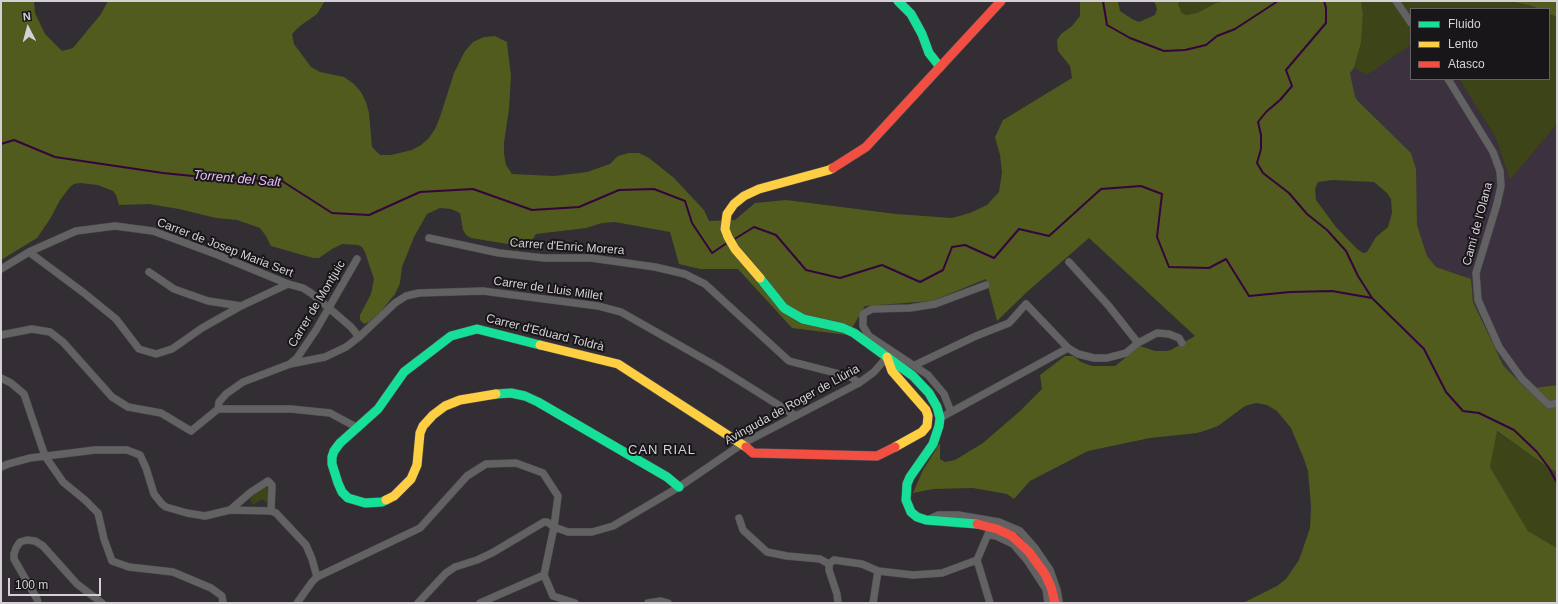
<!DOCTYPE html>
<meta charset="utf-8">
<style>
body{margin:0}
#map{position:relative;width:1558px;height:604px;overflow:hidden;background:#322e33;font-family:Arial,sans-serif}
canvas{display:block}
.frame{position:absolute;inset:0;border:2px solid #d5d0d6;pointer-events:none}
.legend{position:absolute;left:1410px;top:8px;width:140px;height:72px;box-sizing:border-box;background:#19161a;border:1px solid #646065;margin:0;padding:5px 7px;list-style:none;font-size:12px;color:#d5d0d6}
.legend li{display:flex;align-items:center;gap:8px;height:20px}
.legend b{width:20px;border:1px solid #646065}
.north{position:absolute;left:8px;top:8px;width:40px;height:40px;-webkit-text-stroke:3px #19161a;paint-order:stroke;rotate:354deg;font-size:11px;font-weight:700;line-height:16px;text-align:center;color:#d5d0d6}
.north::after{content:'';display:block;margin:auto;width:14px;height:18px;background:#d5d0d6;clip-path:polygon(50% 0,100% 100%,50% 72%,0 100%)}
.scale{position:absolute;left:8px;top:578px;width:93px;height:18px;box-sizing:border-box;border:2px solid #d5d0d6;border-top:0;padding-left:5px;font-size:12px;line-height:14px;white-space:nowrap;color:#d5d0d6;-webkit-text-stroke:3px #19161a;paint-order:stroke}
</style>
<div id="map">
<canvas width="1558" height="604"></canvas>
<div class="frame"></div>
<ul class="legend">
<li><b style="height:5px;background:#16e098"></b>Fluido</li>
<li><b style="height:5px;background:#ffcf43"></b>Lento</li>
<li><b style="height:5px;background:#f24e42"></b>Atasco</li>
</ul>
<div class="north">N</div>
<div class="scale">100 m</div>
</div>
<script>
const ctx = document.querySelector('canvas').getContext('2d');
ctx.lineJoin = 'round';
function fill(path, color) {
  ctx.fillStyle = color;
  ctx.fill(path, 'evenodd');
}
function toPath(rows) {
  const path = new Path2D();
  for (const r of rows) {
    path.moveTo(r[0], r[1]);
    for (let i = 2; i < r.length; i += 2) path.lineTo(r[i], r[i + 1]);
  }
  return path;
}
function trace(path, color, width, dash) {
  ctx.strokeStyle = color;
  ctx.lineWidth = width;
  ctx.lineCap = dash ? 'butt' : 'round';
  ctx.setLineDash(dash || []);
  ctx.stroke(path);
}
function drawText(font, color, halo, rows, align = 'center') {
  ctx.font = font + ' Arial,sans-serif';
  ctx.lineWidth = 4;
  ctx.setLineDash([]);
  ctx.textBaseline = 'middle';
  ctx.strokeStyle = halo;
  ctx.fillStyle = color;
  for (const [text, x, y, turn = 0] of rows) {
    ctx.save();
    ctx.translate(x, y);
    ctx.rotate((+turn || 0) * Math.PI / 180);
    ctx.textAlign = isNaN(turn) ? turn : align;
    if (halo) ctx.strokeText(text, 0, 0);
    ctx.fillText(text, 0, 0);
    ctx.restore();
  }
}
fill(toPath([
 [1411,45,1411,79,1459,79,1495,136,1510,180,1557,124,1557,385,1526,389,1503,365,1473,302,1471,279,1436,267,1427,256,1417,225,1411,153,1355,97,1350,73,1354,68,1367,75]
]), '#3c313e');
fill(toPath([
 [1180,1,1225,1,1216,3,1197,13,1185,15,1182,13,1178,4],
 [1361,1,1509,1,1529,5,1539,9,1411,9,1411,45,1367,75,1354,68,1361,43,1363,14],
 [1549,14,1557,17,1557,124,1510,180,1495,136,1459,79,1549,79],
 [1496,431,1549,468,1557,472,1557,548,1528,531,1490,467],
 [264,485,269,490,267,503,262,499,253,505,250,499]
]), '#3d4417');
fill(toPath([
 [1,1,34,1,35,13,45,34,62,51,73,48,101,14,108,1,325,1,317,14,300,26,292,34,294,44,311,67,320,72,344,77,354,84,361,92,366,102,369,113,372,147,380,155,391,155,412,150,421,145,429,138,435,129,440,117,454,73,465,51,473,42,484,37,495,36,507,42,508,52,511,75,509,109,504,143,504,154,506,165,512,174,554,176,587,172,610,164,618,156,629,153,639,153,649,158,674,178,704,210,709,221,735,220,755,203,786,200,896,214,952,218,970,213,987,205,999,192,1002,173,1000,155,995,137,1003,120,1072,78,1070,66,1058,51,1057,40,1061,34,1072,26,1080,16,1080,1,1118,1,1120,11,1132,19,1139,22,1155,15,1157,9,1155,3,1152,1,1180,1,1178,4,1182,13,1186,15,1197,13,1216,3,1225,1,1361,1,1363,14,1361,43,1354,68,1350,73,1355,97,1358,101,1411,153,1416,169,1417,225,1427,256,1436,267,1471,279,1473,302,1503,365,1526,389,1557,385,1557,472,1549,468,1497,431,1490,467,1528,531,1557,548,1557,603,1243,603,1277,586,1286,579,1299,560,1310,528,1311,506,1308,471,1304,459,1291,428,1277,411,1267,405,1256,403,1245,406,1218,426,1207,430,1197,433,1150,438,1088,451,1030,481,1014,499,1007,494,973,488,933,489,913,493,923,470,940,443,940,459,945,462,955,460,983,443,1020,411,1042,389,1040,375,1065,356,1073,356,1081,362,1092,366,1115,366,1140,346,1155,351,1166,351,1171,350,1195,336,1089,238,1028,291,997,321,986,279,932,301,865,306,848,335,792,328,738,269,700,269,679,264,670,232,615,222,602,223,586,228,536,234,530,243,526,246,520,246,471,238,466,235,463,230,460,213,451,209,440,208,427,214,414,237,402,267,400,283,395,294,381,311,369,322,364,324,360,320,360,315,371,294,374,279,365,252,362,247,358,245,342,244,332,249,319,258,313,258,271,246,266,236,260,228,237,220,216,218,179,209,149,204,119,205,116,195,113,191,98,185,80,183,74,184,70,187,60,200,50,219,37,238,1,260],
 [1333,180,1374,182,1387,193,1391,199,1392,213,1388,227,1376,237,1367,252,1363,253,1357,249,1336,227,1316,200,1315,189,1318,182],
 [1509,1,1557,1,1557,17,1549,14,1549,9,1539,9,1529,5]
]), '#505b1d');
trace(toPath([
 [1103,1,1107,25,1130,38,1164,51,1185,50,1206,45,1217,36,1235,29,1278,1],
 [1170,1,1172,1],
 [1324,1,1326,8,1326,23,1286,70,1292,86,1280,100,1266,112,1258,122,1261,135,1261,149,1257,163,1263,173,1289,193,1307,214,1327,230,1346,251,1358,276,1372,298,1424,349,1446,392,1463,411,1479,413,1514,430,1537,452,1549,468,1557,483],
 [1,144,14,140,55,157,163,173,233,180,282,181,332,213,369,215,420,192,473,189,532,210,579,207,619,190,654,189,685,201,692,223,712,253,727,243],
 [733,240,754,227,776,235,806,270,840,278,882,265,920,282,943,270,952,247,965,245,994,258,1019,229,1049,236,1101,189,1141,186,1162,194,1157,237,1169,267,1209,268,1226,259,1249,296,1290,292,1332,291,1372,298]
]), '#35043e', 2);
const street = toPath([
 [1396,1,1411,23],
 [1448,79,1493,152,1500,171,1501,186,1497,204,1476,273,1478,300,1499,347,1522,379,1549,405,1557,403],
 [429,238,499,253,544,258,591,258,655,267,685,274,705,284,789,361,851,377,859,383],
 [29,252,84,293,116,319,139,349,156,354,172,349,202,328,241,306,288,284],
 [1069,262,1108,305,1138,343],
 [1,269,29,252,76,231,115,226,153,231,218,255,288,284,303,288,311,293,329,308,351,327,359,337],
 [149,272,174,289,208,301,241,306],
 [1,335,32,329,50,332,63,342,112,397,128,407,161,413,191,431,218,409,291,409,330,413,358,428],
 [290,364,325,357,346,347,359,337,395,303,406,296,419,293,483,291,598,306,621,312,716,366,796,416],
 [915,365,976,336,1009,323,1026,304,1068,348],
 [1,378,11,383,24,394,45,456,63,482,85,500,98,513,104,539,112,561,129,567,173,572,211,588,222,596,223,603],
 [218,409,219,402,226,394,243,382,290,364,297,358,316,330,357,259],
 [951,412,944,394,928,375,869,336,863,326,863,314,872,309,910,308,935,304,986,285],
 [940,418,1068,348,1078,354,1094,358,1107,358,1126,353,1138,343,1157,333,1169,334,1179,338,1182,343],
 [1,467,8,464,30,458,95,450,127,450,140,455,146,468,154,494,162,504,166,507,187,513,205,516,230,510,271,511,276,513,306,545,312,559,317,577,312,582,297,603],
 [230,510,251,492,268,481,272,485,271,511],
 [739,518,743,530,767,552,787,556,820,559,829,564],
 [928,520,938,515,958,515,999,522,1020,531,1035,548,1050,570,1057,590,1059,601],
 [989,535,996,536,1013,544,1027,560,1046,589,1048,603],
 [977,560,990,603],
 [317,577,420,528,467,476,486,464,516,463,543,473,558,496,554,527,544,575,553,596,575,603],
 [38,603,37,599,14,559,14,554,16,548,20,542,27,540,35,541,43,546,77,584,102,603],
 [418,603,446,573,455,567,477,560,492,553,544,522,547,522,554,527,568,532,592,532,613,526,679,487,742,444,859,383,874,372,887,357],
 [480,603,544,575],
 [648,603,661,601,668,603],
 [838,603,837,594,829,570,829,564,834,560,862,564,878,571,913,575,942,573,977,560,991,527],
 [873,603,878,571]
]);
const fast = toPath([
 [898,1,911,14,922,34,929,53,940,67],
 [760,278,784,308,803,319,843,328,854,333,913,376,929,393,937,407,940,418,939,426,933,444,910,477,907,484,906,500,911,512,917,517,926,520,977,524],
 [496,394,511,393,525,396,538,402,667,477,679,487],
 [386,500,382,502,365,503,348,498,342,492,338,483,332,464,332,457,334,451,340,443,378,409,404,372,451,336,477,329,540,345]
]);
const slow = toPath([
 [760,278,735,249,728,237,725,229,727,214,734,204,744,196,759,189,829,170,833,168],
 [540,345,618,364,746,447],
 [887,357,892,371,926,410,928,416,927,426,922,432,895,447],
 [386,500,394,496,411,479,417,465,420,433,423,426,433,415,445,406,460,400,496,394]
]);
const jam = toPath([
 [833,168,866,147,1001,1],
 [746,447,753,453,877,456,895,447],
 [977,524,997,529,1012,536,1029,552,1045,574,1051,587,1055,603]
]);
trace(street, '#4f4c50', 8);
trace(fast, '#4f4c50', 10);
trace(slow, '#4f4c50', 10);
trace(jam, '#4f4c50', 10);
trace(street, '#626262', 7);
trace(fast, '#16e098', 9);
trace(slow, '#ffcf43', 9);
trace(jam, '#f24e42', 9);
drawText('12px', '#d5d0d6', '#19161a', [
 ["Camí de l'Olana",1478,224,-75],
 ["Carrer d'Enric Morera",567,247,4],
 ["Carrer de Josep Maria Sert",225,248,21],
 ["Carrer de Lluis Millet",548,289,8],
 ["Carrer de Montjuic",317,304,-59],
 ["Carrer d'Eduard Toldrà",545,333,14],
 ["Avinguda de Roger de Llúria",792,405,-29]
]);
drawText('italic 13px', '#ecbff6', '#19161a', [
 ["Torrent del Salt",237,179,5]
]);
ctx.letterSpacing = '1px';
drawText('13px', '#d5d0d6', '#19161a', [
 ["CAN RIAL",662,450]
]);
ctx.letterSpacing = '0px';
</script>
